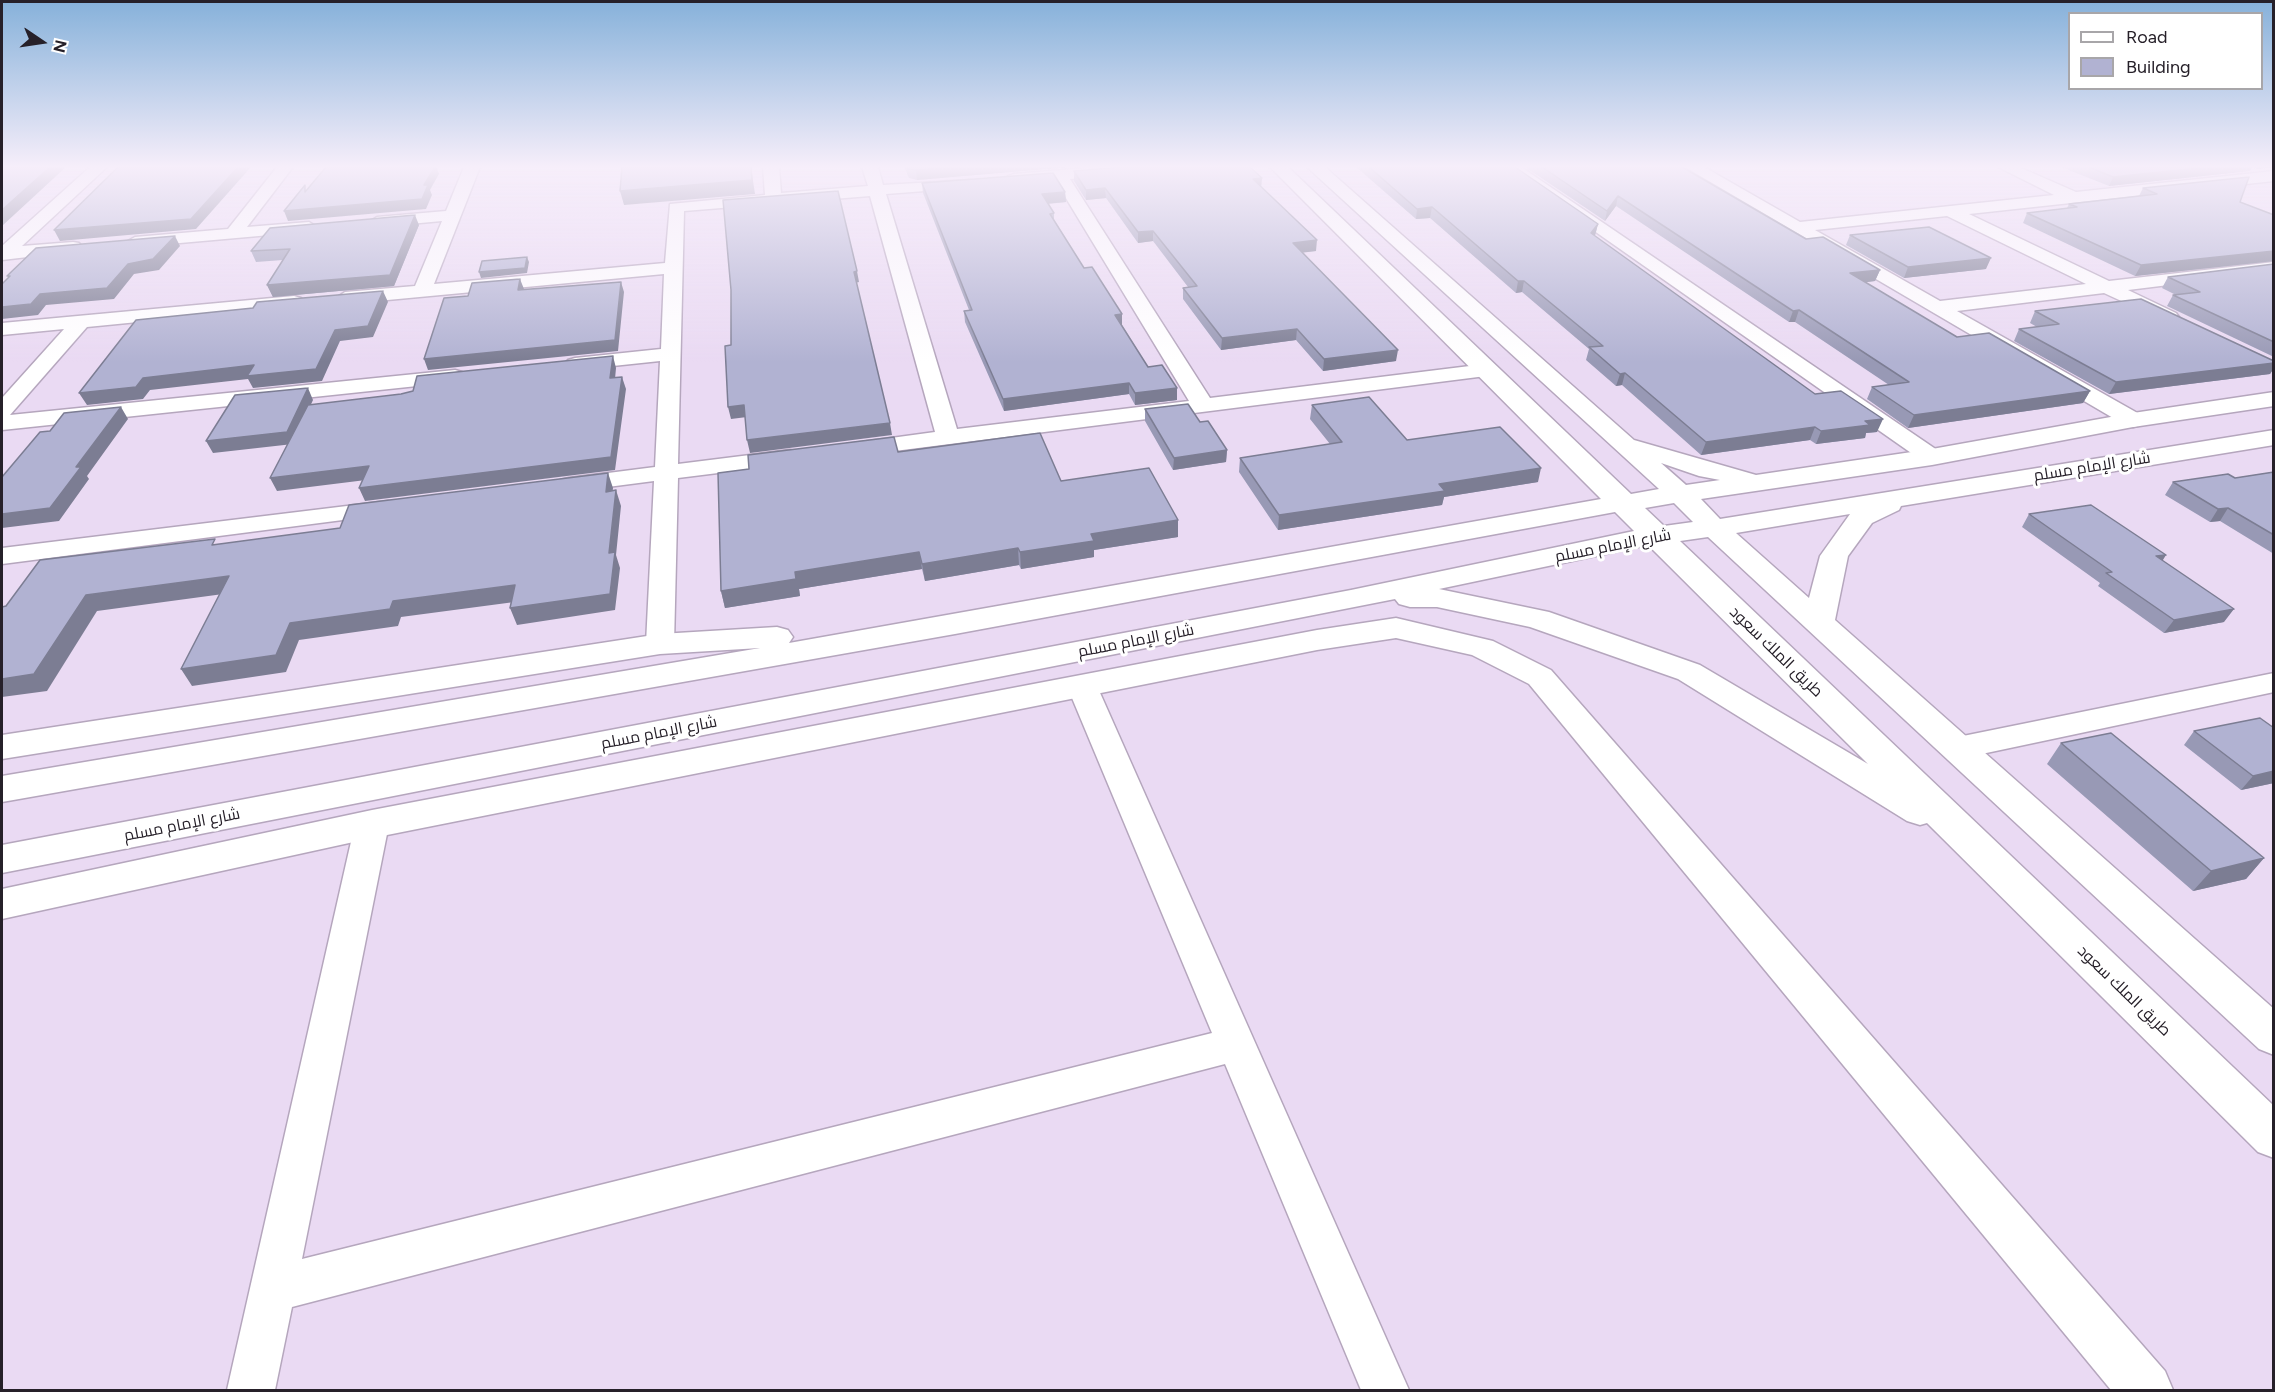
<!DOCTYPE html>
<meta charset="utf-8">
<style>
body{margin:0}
#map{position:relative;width:2275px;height:1392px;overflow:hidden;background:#eadaf3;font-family:Figtree,sans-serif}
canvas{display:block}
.frame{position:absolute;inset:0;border:3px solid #262029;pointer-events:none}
.legend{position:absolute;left:2068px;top:12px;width:195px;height:78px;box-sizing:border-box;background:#fff;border:2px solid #a8a6a9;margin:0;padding:8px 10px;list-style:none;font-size:18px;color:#262029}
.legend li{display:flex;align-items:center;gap:12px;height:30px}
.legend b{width:30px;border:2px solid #a8a6a9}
.north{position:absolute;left:12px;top:12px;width:60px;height:60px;-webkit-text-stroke:4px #fff;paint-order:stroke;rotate:103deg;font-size:16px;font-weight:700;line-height:24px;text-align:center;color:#262029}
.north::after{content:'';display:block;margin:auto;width:21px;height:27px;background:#262029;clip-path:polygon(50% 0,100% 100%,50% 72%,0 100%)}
</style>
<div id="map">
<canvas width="2275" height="1392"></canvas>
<div class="frame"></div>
<ul class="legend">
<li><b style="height:8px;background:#fff"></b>Road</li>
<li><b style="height:16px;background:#b1b2d2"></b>Building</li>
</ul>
<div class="north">N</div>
</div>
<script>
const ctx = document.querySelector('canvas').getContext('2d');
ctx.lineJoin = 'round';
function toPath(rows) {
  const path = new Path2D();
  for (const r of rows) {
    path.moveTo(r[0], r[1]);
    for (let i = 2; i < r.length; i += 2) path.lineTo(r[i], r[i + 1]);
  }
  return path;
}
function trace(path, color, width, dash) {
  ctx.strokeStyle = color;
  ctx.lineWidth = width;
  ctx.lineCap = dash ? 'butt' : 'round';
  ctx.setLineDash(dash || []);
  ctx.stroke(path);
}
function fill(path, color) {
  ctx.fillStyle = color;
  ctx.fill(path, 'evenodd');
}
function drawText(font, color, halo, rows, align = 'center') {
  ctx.font = font + ' Figtree,Cairo,sans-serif';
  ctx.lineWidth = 6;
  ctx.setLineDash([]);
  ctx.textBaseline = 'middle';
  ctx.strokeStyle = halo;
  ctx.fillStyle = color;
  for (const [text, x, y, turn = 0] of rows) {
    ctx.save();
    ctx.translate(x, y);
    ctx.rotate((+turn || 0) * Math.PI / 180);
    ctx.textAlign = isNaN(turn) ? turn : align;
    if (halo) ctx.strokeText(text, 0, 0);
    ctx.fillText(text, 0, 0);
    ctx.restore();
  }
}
const street = toPath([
 [90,167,107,167,22,246,73,242,79,243,82,247,79,251,2,260,2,246,90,167],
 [277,167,293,167,247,227,309,222,317,227,315,231,135,247,126,242,135,237,228,229,277,167],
 [464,167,480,167,434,284,665,263,670,204,765,195,763,167,779,167,781,193,868,186,862,167,878,167,883,185,970,180,972,183,970,186,964,188,886,194,957,429,1189,401,1055,180,1008,182,1006,179,1008,176,1014,174,1098,167,1160,167,1152,172,1070,179,1210,398,1486,364,1493,366,1496,370,1493,374,1486,376,855,456,847,454,843,449,847,444,935,432,870,196,684,211,678,464,790,450,798,452,802,457,798,462,790,464,678,478,674,644,670,650,660,653,650,650,646,644,654,481,569,492,560,490,557,485,560,480,569,478,655,467,660,361,575,370,568,368,565,364,568,360,575,358,661,349,664,274,345,304,336,298,345,292,415,286,442,221,377,227,369,222,377,217,446,211,464,167],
 [1503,167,1521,167,1940,452,1944,457,1940,462,1932,464,1924,462,1503,167],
 [1685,167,1704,167,1800,222,2054,195,1998,167,2019,167,2076,192,2274,171,2274,181,1969,214,2109,281,2274,262,2274,272,2128,290,2176,313,2179,317,2176,321,2169,323,2104,293,1957,311,2141,415,2144,420,2141,425,2133,427,2125,425,1685,167],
 [1947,216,2086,284,1940,301,1815,230,1947,216],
 [294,296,301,298,304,302,301,306,87,327,10,415,455,370,462,372,466,376,462,380,455,382,2,430,2,398,64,329,2,335,2,323,294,296],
 [388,501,397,503,400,508,397,513,2,564,2,548,388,501],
 [2274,673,2274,692,1958,759,1947,756,1942,748,1947,740,1958,737,2274,673],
 [1082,676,1093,679,1097,686,1409,1390,1361,1390,1225,1064,292,1307,275,1390,227,1390,355,824,360,815,372,812,384,815,389,824,302,1259,1212,1033,1067,686,1071,679,1082,676]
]);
const secondary = toPath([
 [1270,167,1288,167,1631,494,1659,489,1307,167,1325,167,1634,440,1756,475,1932,449,2133,413,2274,392,2274,406,2133,427,1932,465,1701,499,1720,519,2274,430,2274,445,1901,506,1899,510,1872,523,1848,556,1835,620,2274,1009,2274,1055,2259,1049,1708,537,1680,541,2274,1106,2274,1158,2258,1152,1927,823,1920,825,1907,821,1678,679,1530,627,1437,607,1410,607,1399,604,1395,599,2,873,2,845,1351,590,1634,531,1615,512,955,634,2,802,2,776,760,648,660,654,2,759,2,735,660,634,777,627,788,630,793,637,789,643,1601,499,1270,167],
 [1661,463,1699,476,1720,480,1686,485,1661,463],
 [1674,503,1693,522,1664,526,1645,508,1674,503],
 [1850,514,1820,556,1809,598,1736,533,1850,514],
 [1648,545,1868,764,1700,665,1549,612,1439,589,1648,545],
 [1396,618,1493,641,1551,670,2165,1371,2173,1390,2111,1390,1529,684,1472,655,1396,638,1317,650,372,838,2,919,2,889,372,810,1317,630,1396,618]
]);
trace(street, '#b5a6bd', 3);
trace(secondary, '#b5a6bd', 3);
fill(street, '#fff');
fill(secondary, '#fff');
fill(toPath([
 [904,167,1069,167,917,180,909,178],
 [1356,167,1515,167,1598,224,1595,236,1815,394,1877,432,1866,433,1865,438,1816,444,1810,440,1701,455,1622,385,1616,386,1586,360,1589,349,1522,292,1516,293,1430,218,1416,219],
 [1525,167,1682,167,1806,239,1880,270,1875,281,1865,282,1957,337,2090,391,2083,403,1908,428,1867,399,1872,387,1889,385,1795,322,1789,322,1616,206,1605,221],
 [2061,167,2274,167,2257,169,2252,167,2250,171,2109,186],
 [1074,171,1262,178,1261,187,1316,251,1303,252,1396,361,1323,371,1296,340,1221,350,1183,299,1183,288,1188,287,1153,241,1138,243,1106,198,1086,200,1074,181],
 [922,183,1065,192,1066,202,1048,204,1054,213,1054,220,1084,268,1122,314,1122,325,1148,367,1177,400,1135,405,1129,394,1004,411,965,322,964,311,969,310,923,193],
 [2143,188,2240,202,2274,215,2274,261,2135,276,2023,223,2027,213,2067,208,2069,204,2139,196],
 [419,225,394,286,273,297,267,285,283,260,256,262,251,251],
 [1850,235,1986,269,1904,278,1846,245],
 [2274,264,2274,357,2167,306,2173,295,2176,295,2162,288,2168,277],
 [2035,311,2274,361,2274,368,2270,374,2109,394,2014,341,2019,329,2037,327,2030,323],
 [1312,405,1407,440,1538,482,1444,497,1442,505,1278,530,1239,472,1240,458,1330,444,1310,419],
 [1145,409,1200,422,1227,450,1226,462,1173,470,1145,421],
 [898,452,1061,481,1178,537,1094,550,1094,557,1021,569,1019,565,925,581,922,569,799,589,800,596,725,608,721,591],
 [2274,472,2274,554,2220,521,2210,522,2165,495,2173,482,2235,478],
 [2029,514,2162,561,2224,622,2164,633,2098,586,2100,583,2022,527],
 [2274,728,2274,783,2241,790,2184,745,2194,731],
 [2061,743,2264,858,2246,879,2193,891,2047,764]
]), '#9899b5');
fill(toPath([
 [50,167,66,167,2,226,2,210],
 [238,167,251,167,196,229,60,241,54,230],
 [430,167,438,167,437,168,439,174,430,190,432,195,426,209,288,221,284,211,424,185],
 [751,167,755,194,624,205,620,191],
 [953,167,1069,167,917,180,916,170],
 [2207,167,2252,167,2250,171,2109,186,2113,177],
 [2258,167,2274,167,2257,169],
 [1262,178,1261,188,1253,179],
 [1105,188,1106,198,1086,200,1086,190],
 [1065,192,1066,202,1042,204,1042,194],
 [1618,196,1616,206,1605,221,1607,211],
 [1432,207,1430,218,1416,219,1417,209],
 [415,215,419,225,394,286,273,297,267,285],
 [1598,224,1595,235,1589,244,1591,233],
 [1153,231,1153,241,1138,243,1138,232],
 [175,236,180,246,159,270,134,274,114,299,46,305,38,315,2,319,2,307,128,264],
 [1317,240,1316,251,1292,254,1293,243],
 [2274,251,2274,261,2135,276,2141,265],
 [527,257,529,262,527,273,481,278,479,272],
 [1991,258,1986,269,1904,278,1908,267],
 [1880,270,1875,281,1846,285,1850,273],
 [857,271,859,282,855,283,854,272],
 [520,279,524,289,518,290],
 [1518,281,1524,281,1522,292,1516,293],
 [621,282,624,292,618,351,428,370,424,359],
 [383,291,388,302,373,337,340,341,322,381,253,388,248,379,150,390,143,399,87,405,79,393,335,330],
 [1799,310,1795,322,1789,322,1793,311],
 [1122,314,1122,325,1115,326,1115,315],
 [1297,329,1296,340,1221,350,1222,338],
 [1398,350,1396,361,1323,371,1324,359],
 [613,356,616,368,614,390,610,378],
 [2274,363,2274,368,2270,374,2109,394,2116,382],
 [1625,373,1622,385,1616,386,1620,374],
 [622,377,626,389,615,470,365,501,359,488],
 [1129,383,1129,394,1004,411,1003,399],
 [308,388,313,400,293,444,213,453,206,441],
 [1177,388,1177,400,1135,405,1135,393],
 [2090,391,2083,403,1908,428,1914,415],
 [744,405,747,417,731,419,728,407],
 [121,407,128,419,87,476,89,479,59,521,2,528,2,514,76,467],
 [1883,419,1877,432,1866,433,1865,438,1816,444,1821,431,1865,421],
 [890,423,892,435,750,453,747,440],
 [1815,427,1810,440,1701,455,1706,442],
 [1227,450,1226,462,1173,470,1174,458],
 [369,466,374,479,277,491,270,478],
 [1541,468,1538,482,1444,497,1442,505,1278,530,1279,515,1439,484],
 [608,473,613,488,611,507,606,492],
 [616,490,621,506,616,555,620,568,615,610,517,625,510,608,609,553],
 [2228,508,2220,521,2210,522,2218,509],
 [1178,520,1178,537,1094,550,1094,557,1021,569,1020,552,1091,534],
 [1018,548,1019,565,925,581,922,564],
 [919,552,922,569,799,589,800,596,725,608,721,591,795,572],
 [2166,555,2158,568,2156,556],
 [229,576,238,592,97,611,47,691,2,697,2,679,86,595],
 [515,585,522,601,401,617,398,626,299,640,286,672,192,686,181,669,290,623,393,601],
 [2234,609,2224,622,2164,633,2174,620],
 [2274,771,2274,783,2241,790,2253,776],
 [2264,858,2246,879,2193,891,2211,871]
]), '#7c7d93');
const building = toPath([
 [2,167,50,167,2,210,2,167],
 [118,167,238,167,191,219,54,230,118,167],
 [326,167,435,167,424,185,428,185,422,199,284,211,305,185,305,192,326,167],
 [622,167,751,167,752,180,620,191,622,167],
 [907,167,953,167,916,170,908,169,907,167],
 [1123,167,1250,167,1262,178,1253,179,1317,240,1293,243,1398,350,1324,359,1297,329,1222,338,1183,288,1197,286,1153,231,1138,232,1105,188,1086,190,1074,171,1123,167],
 [1369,167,1515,167,1598,224,1591,233,1815,394,1841,391,1883,419,1865,421,1870,425,1821,431,1815,427,1706,442,1625,373,1620,374,1589,347,1603,346,1524,281,1518,281,1432,207,1417,209,1369,167],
 [1542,167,1682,167,1806,239,1823,237,1880,270,1850,273,1957,337,1989,333,2090,391,1914,415,1872,387,1909,382,1799,310,1793,311,1618,196,1607,211,1542,167],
 [2089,167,2207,167,2113,177,2089,167],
 [1053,173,1065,192,1042,194,1054,213,1050,214,1084,268,1092,267,1122,314,1115,315,1148,367,1162,365,1177,388,1135,393,1129,383,1003,399,964,311,972,310,922,183,1053,173],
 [2249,177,2240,202,2274,215,2274,251,2141,265,2027,213,2077,207,2069,204,2157,194,2143,188,2249,177],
 [838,191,857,271,854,272,890,423,747,440,744,405,728,407,725,346,731,345,731,290,723,200,838,191],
 [415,215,390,275,267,285,290,249,251,251,270,228,415,215],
 [1929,227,1991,258,1908,267,1850,235,1929,227],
 [175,236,153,259,128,264,107,288,40,294,31,304,2,307,2,284,10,276,7,276,36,248,175,236],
 [527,257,525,268,479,272,482,261,527,257],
 [2274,264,2274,342,2173,295,2200,292,2168,277,2274,264],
 [520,279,518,290,621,282,615,340,424,359,444,298,468,296,472,283,520,279],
 [383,291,368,326,335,330,316,369,247,376,254,365,143,378,136,387,79,393,136,320,253,308,257,302,383,291],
 [2141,299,2274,361,2274,363,2116,382,2019,329,2059,324,2035,311,2141,299],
 [613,356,610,378,622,377,611,457,359,488,369,466,270,478,308,405,401,394,413,391,417,376,613,356],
 [308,388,287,432,206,441,235,395,308,388],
 [1369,397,1407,440,1500,427,1541,468,1439,484,1445,491,1279,515,1240,458,1342,442,1312,405,1369,397],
 [1188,404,1200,422,1208,421,1227,450,1174,458,1145,409,1188,404],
 [121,407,76,467,81,467,50,508,2,514,2,477,40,432,50,431,64,413,121,407],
 [1040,433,1061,481,1149,468,1178,520,1091,534,1094,541,1020,552,1018,548,922,564,919,552,795,572,796,579,721,591,718,473,749,469,748,455,894,437,898,452,1040,433],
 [2274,472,2274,535,2228,508,2218,509,2173,482,2228,474,2235,478,2274,472],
 [608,473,606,492,616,490,609,553,615,552,610,594,510,608,515,585,393,601,390,609,290,623,276,655,181,669,229,576,86,595,34,674,2,679,2,607,6,606,40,560,215,539,212,545,340,528,349,505,608,473],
 [2091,505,2166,555,2156,556,2234,609,2174,620,2106,573,2112,572,2029,514,2091,505],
 [2260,718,2274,728,2274,771,2253,776,2194,731,2260,718],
 [2111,733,2264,858,2211,871,2061,743,2111,733]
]);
fill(building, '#b1b2d2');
trace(building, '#7c7d93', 1.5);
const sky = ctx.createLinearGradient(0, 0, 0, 362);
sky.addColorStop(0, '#86b1da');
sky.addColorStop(0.46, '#f6eefa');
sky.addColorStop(1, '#f6eefa00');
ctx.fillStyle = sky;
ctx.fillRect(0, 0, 2275, 362);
drawText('16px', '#262029', '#fff', [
 ["شارع الإمام مسلم",2092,467,-9],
 ["شارع الإمام مسلم",1613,546,-11],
 ["شارع الإمام مسلم",1136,641,-11],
 ["طريق الملك سعود",1776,652,44],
 ["شارع الإمام مسلم",659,733,-11],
 ["شارع الإمام مسلم",182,825,-11],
 ["طريق الملك سعود",2124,991,44]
]);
</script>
